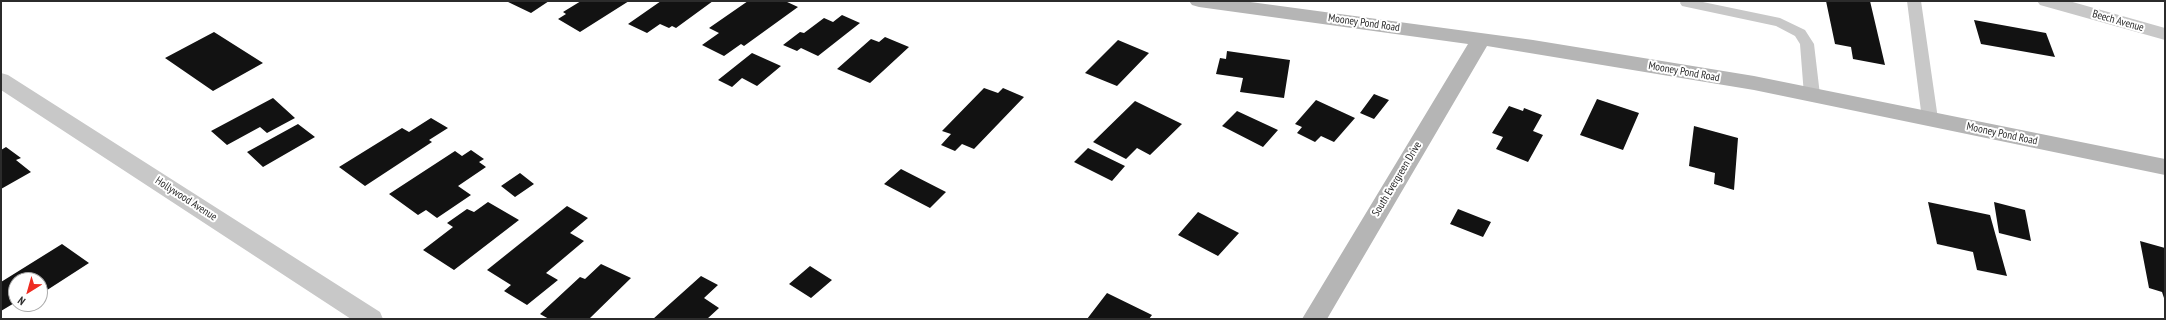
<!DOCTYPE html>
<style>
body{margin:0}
#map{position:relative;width:2166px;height:320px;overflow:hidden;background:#fff;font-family:"PT Sans Narrow",sans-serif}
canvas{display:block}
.frame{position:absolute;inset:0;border:2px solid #2b2b2b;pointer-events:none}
.north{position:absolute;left:8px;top:272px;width:40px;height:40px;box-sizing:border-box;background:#fff;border:1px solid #aaa;border-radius:50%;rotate:217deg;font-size:11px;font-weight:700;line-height:16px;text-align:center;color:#2b2b2b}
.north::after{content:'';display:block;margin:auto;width:14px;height:18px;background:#ee2c22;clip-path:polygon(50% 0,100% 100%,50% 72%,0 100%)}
</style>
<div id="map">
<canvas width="2166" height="320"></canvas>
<div class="frame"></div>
<div class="north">N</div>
</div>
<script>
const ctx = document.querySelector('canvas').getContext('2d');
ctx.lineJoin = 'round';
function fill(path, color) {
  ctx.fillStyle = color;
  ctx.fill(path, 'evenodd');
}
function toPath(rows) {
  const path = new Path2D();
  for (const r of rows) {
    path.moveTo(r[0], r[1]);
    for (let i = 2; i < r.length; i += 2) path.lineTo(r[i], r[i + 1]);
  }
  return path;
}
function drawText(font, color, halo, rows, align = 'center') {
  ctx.font = font + ' "PT Sans Narrow",sans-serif';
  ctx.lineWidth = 4;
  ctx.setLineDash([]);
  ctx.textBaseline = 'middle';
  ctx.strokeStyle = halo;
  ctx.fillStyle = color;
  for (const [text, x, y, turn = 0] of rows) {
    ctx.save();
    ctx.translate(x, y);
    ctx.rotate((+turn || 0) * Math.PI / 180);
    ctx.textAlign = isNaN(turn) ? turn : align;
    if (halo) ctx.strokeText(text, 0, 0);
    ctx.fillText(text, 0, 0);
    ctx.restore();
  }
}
fill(toPath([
 [506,1,549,1,531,13],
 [581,1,629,1,580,32,558,19,566,14,563,12],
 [661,1,713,1,676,28,672,26,669,28,660,24,647,33,628,24],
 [748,1,785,1,798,7,744,46,741,44,724,56,702,45,719,33,709,28],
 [1826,1,1870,1,1885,65,1853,59,1851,47,1835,44],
 [842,15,860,23,818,56,801,48,797,51,783,45,800,32,804,33,824,18,833,22],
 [1974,20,2046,33,2055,57,1981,44],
 [214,32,263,63,213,91,165,58],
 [885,37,909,47,870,83,837,69,871,39,879,42],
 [1118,40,1149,53,1117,86,1085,73],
 [1227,51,1290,60,1284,98,1240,92,1243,78,1216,74,1220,58,1226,59],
 [752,53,781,66,757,86,742,78,732,87,718,80],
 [984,88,998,93,1003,88,1024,97,974,149,962,144,955,151,941,145,951,134,942,131],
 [1374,94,1389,100,1374,119,1360,113],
 [273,98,295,118,267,133,260,127,227,145,211,131],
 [1597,99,1639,113,1623,150,1580,135],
 [1316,100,1355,118,1334,142,1321,136,1315,142,1297,133,1302,127,1295,124],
 [1135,101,1182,124,1150,155,1137,148,1126,159,1093,142],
 [1509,106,1523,111,1524,108,1542,115,1533,131,1543,135,1528,162,1496,149,1503,137,1492,133],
 [1237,111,1278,130,1263,147,1222,126],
 [431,118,448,128,429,140,432,142,365,186,339,167,402,128,409,132],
 [298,124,315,137,263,167,247,152],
 [1694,126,1738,138,1734,190,1714,184,1715,173,1689,166],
 [6,147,21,158,16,160,31,172,1,189,1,150],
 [1088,148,1125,166,1112,181,1074,162],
 [471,150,484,159,479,162,486,167,458,186,471,195,437,218,426,210,418,215,389,194,455,151,462,156],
 [901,169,946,192,930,208,884,184],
 [520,173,534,184,515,197,501,186],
 [488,202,519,220,454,270,423,250,453,227,447,223,467,209,474,212],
 [1928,202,1990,215,2007,276,1977,270,1973,252,1937,244],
 [1994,202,2025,210,2031,241,1999,233],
 [567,206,588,218,570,233,584,241,546,273,558,280,527,305,504,291,511,285,487,270],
 [1458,209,1491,222,1483,237,1450,224],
 [1198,212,1239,233,1218,256,1178,235],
 [2140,241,2165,248,2165,301,2162,292,2149,288],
 [62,244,89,263,41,294,40,280,16,280,16,302,1,311,1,282],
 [601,264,631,278,589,319,549,319,540,314,580,277,585,279],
 [810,266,832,280,811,298,789,284],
 [701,276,718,285,704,298,719,308,707,319,653,319],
 [1107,293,1152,315,1149,319,1087,319]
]), '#121212');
fill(toPath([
 [1681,1,1698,1,1780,18,1805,30,1814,44,1820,95,1817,99,1807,99,1804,95,1800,44,1795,36,1776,26,1682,6,1680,3,1681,1],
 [1907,1,1921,1,1938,119,1935,123,1930,124,1925,123,1922,119,1907,1]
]), '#c8c8c8');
fill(toPath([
 [2037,1,2069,1,2165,28,2165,40,2040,5,2037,1],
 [1,73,8,75,380,312,383,319,351,319,1,90,1,73]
]), '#c8c8c8');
fill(toPath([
 [1189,1,1243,1,1533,40,1754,76,2165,159,2165,175,1754,90,1487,46,1327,319,1302,319,1468,44,1199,7,1192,5,1189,1]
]), '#b5b5b5');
drawText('11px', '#2b2b2b', '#fff', [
 ["Beech Avenue",2118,21,16],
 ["Mooney Pond Road",1364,23,8],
 ["Mooney Pond Road",1684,72,10],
 ["Mooney Pond Road",2002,134,12],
 ["South Evergreen Drive",1397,179,-59],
 ["Hollywood Avenue",186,199,33]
]);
</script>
